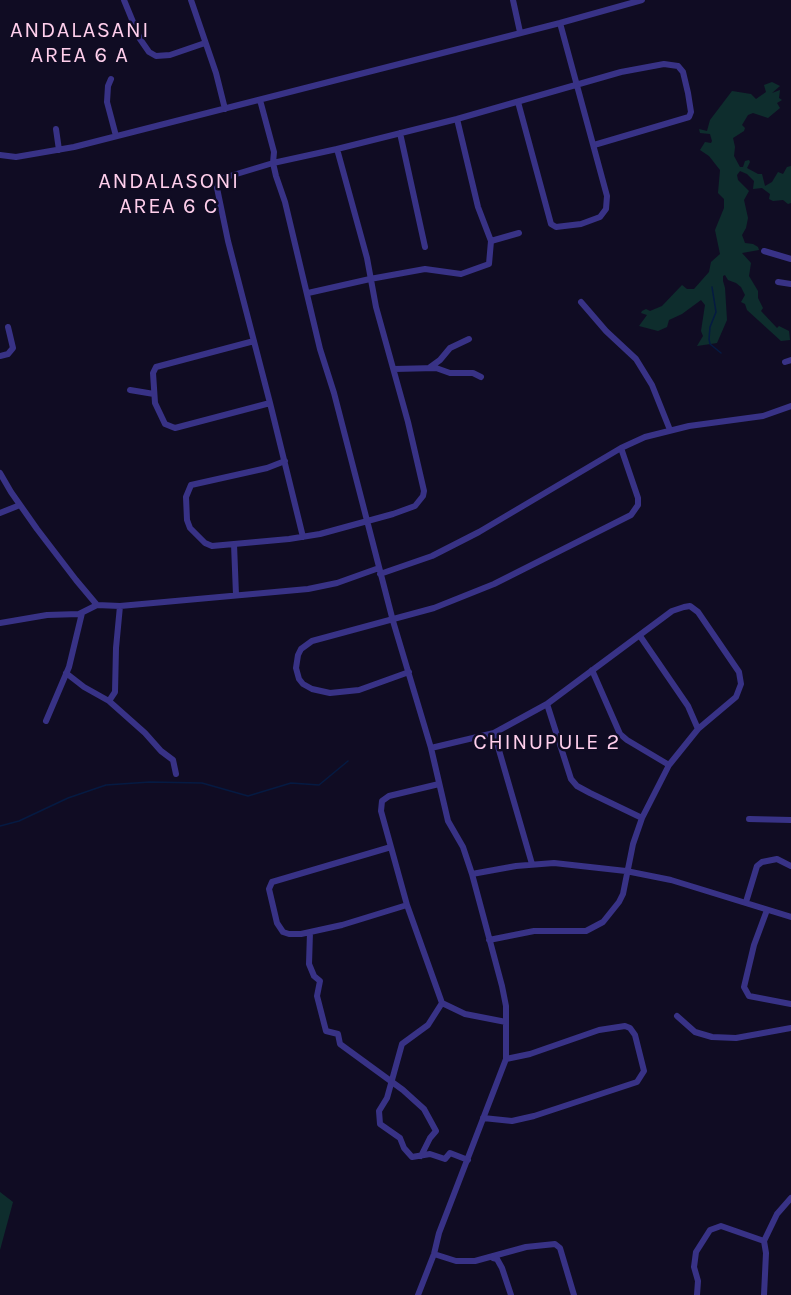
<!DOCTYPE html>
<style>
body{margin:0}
canvas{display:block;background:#100c23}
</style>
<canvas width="791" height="1295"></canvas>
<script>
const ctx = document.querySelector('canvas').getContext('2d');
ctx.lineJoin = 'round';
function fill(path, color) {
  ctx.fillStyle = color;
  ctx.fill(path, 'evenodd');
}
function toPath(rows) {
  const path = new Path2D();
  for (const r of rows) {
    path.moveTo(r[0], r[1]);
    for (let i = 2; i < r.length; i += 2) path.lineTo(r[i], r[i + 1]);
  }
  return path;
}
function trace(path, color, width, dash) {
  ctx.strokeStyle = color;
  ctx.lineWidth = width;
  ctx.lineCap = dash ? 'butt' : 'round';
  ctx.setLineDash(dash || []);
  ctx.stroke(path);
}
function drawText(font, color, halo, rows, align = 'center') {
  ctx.font = font + ' Karla,sans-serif';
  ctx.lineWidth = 5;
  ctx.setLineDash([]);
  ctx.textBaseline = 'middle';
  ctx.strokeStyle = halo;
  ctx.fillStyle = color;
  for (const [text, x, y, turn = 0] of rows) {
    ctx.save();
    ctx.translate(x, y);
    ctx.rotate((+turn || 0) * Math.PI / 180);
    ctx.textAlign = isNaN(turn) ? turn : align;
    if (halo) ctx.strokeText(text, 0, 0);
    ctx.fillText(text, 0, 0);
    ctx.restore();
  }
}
fill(toPath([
 [772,82,780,86,772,93,780,90,779,98,782,100,777,103,780,108,768,118,753,113,748,115,742,125,745,128,744,131,733,138,735,147,734,156,740,167,743,167,745,161,749,160,750,162,747,168,758,174,762,174,765,186,772,182,778,172,783,174,787,167,791,166,791,203,788,204,783,200,773,201,769,199,770,194,762,188,753,189,754,181,747,174,740,171,737,175,738,180,749,191,744,200,748,218,746,228,742,235,745,243,753,244,758,247,759,250,742,253,751,263,749,276,758,291,758,298,763,308,761,311,777,328,779,326,789,331,790,340,781,341,747,310,745,304,741,302,745,295,741,287,736,283,728,280,725,275,723,276,723,281,725,288,727,320,717,343,697,346,703,336,701,331,705,305,701,300,682,314,669,320,667,327,658,331,639,326,647,315,641,313,642,311,646,309,650,311,662,306,682,285,687,289,694,289,709,272,711,262,720,254,715,230,724,208,724,199,718,193,720,170,709,156,700,150,705,142,711,143,712,141,710,134,700,133,699,129,707,131,710,120,732,91,751,94,756,99,766,92,764,85],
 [0,1192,13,1202,0,1250]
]), '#0e2d2d');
trace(toPath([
 [712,287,716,312,710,327,709,339,710,344,721,353],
 [0,826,19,821,68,798,106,785,150,782,202,783,248,796,291,783,319,785,348,761]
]), '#051a42', 1.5);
trace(toPath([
 [124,0,140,39,149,52,156,56,170,55,205,43],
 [191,0,216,73,225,109],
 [513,0,520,32],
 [111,79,108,86,107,102,116,136],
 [260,100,274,152,273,163,276,176,285,202,320,349,334,393,393,621,431,748,448,821,463,847,472,874,502,986,506,1006,506,1059,439,1233,434,1254,418,1295],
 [518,102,551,224,556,227,581,224,600,217,606,209,607,196,560,23],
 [56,129,59,150],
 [400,133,425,247],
 [0,155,16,157,74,147,560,23,642,0],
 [491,241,519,233],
 [764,251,791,259],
 [778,282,791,284],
 [308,293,370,279,425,269,461,274,489,264,491,241,478,207,457,119],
 [581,302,606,331,636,359,652,385,670,430],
 [254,341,156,367,153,373,155,403,165,424,175,428,270,403],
 [0,356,8,354,13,348,8,327],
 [785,362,791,360],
 [429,368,440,360,450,348,469,339],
 [394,369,436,368,450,373,473,373,481,377],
 [130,390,154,394],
 [285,461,267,468,191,485,186,497,187,520,190,528,205,543,212,546,289,539,320,534,393,514,415,506,423,496,424,491,408,422,376,307,367,258,337,149],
 [0,473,11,492,37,529,76,580,97,605,120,606,308,589,337,583,379,568],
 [0,513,20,505],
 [303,537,270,403,228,241,217,188,220,179,273,163,337,149,457,119,621,72,664,64,678,66,683,72,688,93,691,112,689,117,594,145],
 [234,544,236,595],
 [380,574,432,556,479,532,621,448,645,437,689,426,763,416,791,406],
 [0,623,47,615,79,614,97,605],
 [640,636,688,706,698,729],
 [592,670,620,734,627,740,669,765],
 [409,672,359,690,330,693,312,689,303,684,299,679,296,668,298,655,301,649,312,641,434,608,494,584,631,515,638,505,638,498,621,448],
 [66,673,84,687,109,701,145,733,161,751,173,760,176,774],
 [109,701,115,692,116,648,120,606],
 [547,704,571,779,577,786,590,793,642,818],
 [46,721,69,667,82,613],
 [494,733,532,864],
 [431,748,494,733,547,704,672,611,684,607,690,606,698,612,739,672,741,684,736,697,698,729,669,765,642,818,633,844,623,894,619,902,603,922,586,931,534,931,489,940],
 [439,784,389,796,382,801,381,811,407,905,442,1003,465,1014,506,1022],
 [749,819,791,820],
 [391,847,272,882,269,889,277,923,283,932,289,934,301,934,342,925,407,905],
 [472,874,516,866,554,863,626,871,671,880,791,917],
 [746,902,757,866,762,862,777,859,791,866],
 [767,910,754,945,744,987,749,996,791,1004],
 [310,932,309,964,314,976,320,981,317,996,326,1031,338,1034,340,1044,403,1090,424,1109,436,1131,430,1138,421,1156],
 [442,1003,428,1025,402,1044,387,1098,379,1111,380,1124,400,1138,404,1148,412,1157,430,1154,445,1159,450,1153,468,1160],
 [677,1016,695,1032,712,1037,736,1038,791,1028],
 [483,1118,512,1121,534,1116,637,1082,644,1071,635,1035,630,1028,625,1026,599,1030,530,1054,506,1059],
 [434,1254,456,1261,475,1261,526,1247,555,1244,560,1248,574,1295],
 [493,1258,497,1259,502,1268,511,1295],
 [697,1295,698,1281,694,1267,696,1252,710,1230,721,1226,764,1241],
 [764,1295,766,1253,764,1241,777,1214,791,1198]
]), '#383286', 6);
ctx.letterSpacing = '1.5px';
drawText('22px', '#ffcfec', '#100c23', [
 ["ANDALASANI",80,31],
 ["AREA 6 A",80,56],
 ["ANDALASONI",169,182],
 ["AREA 6 C",169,207],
 ["CHINUPULE 2",547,743]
]);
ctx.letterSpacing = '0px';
</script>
